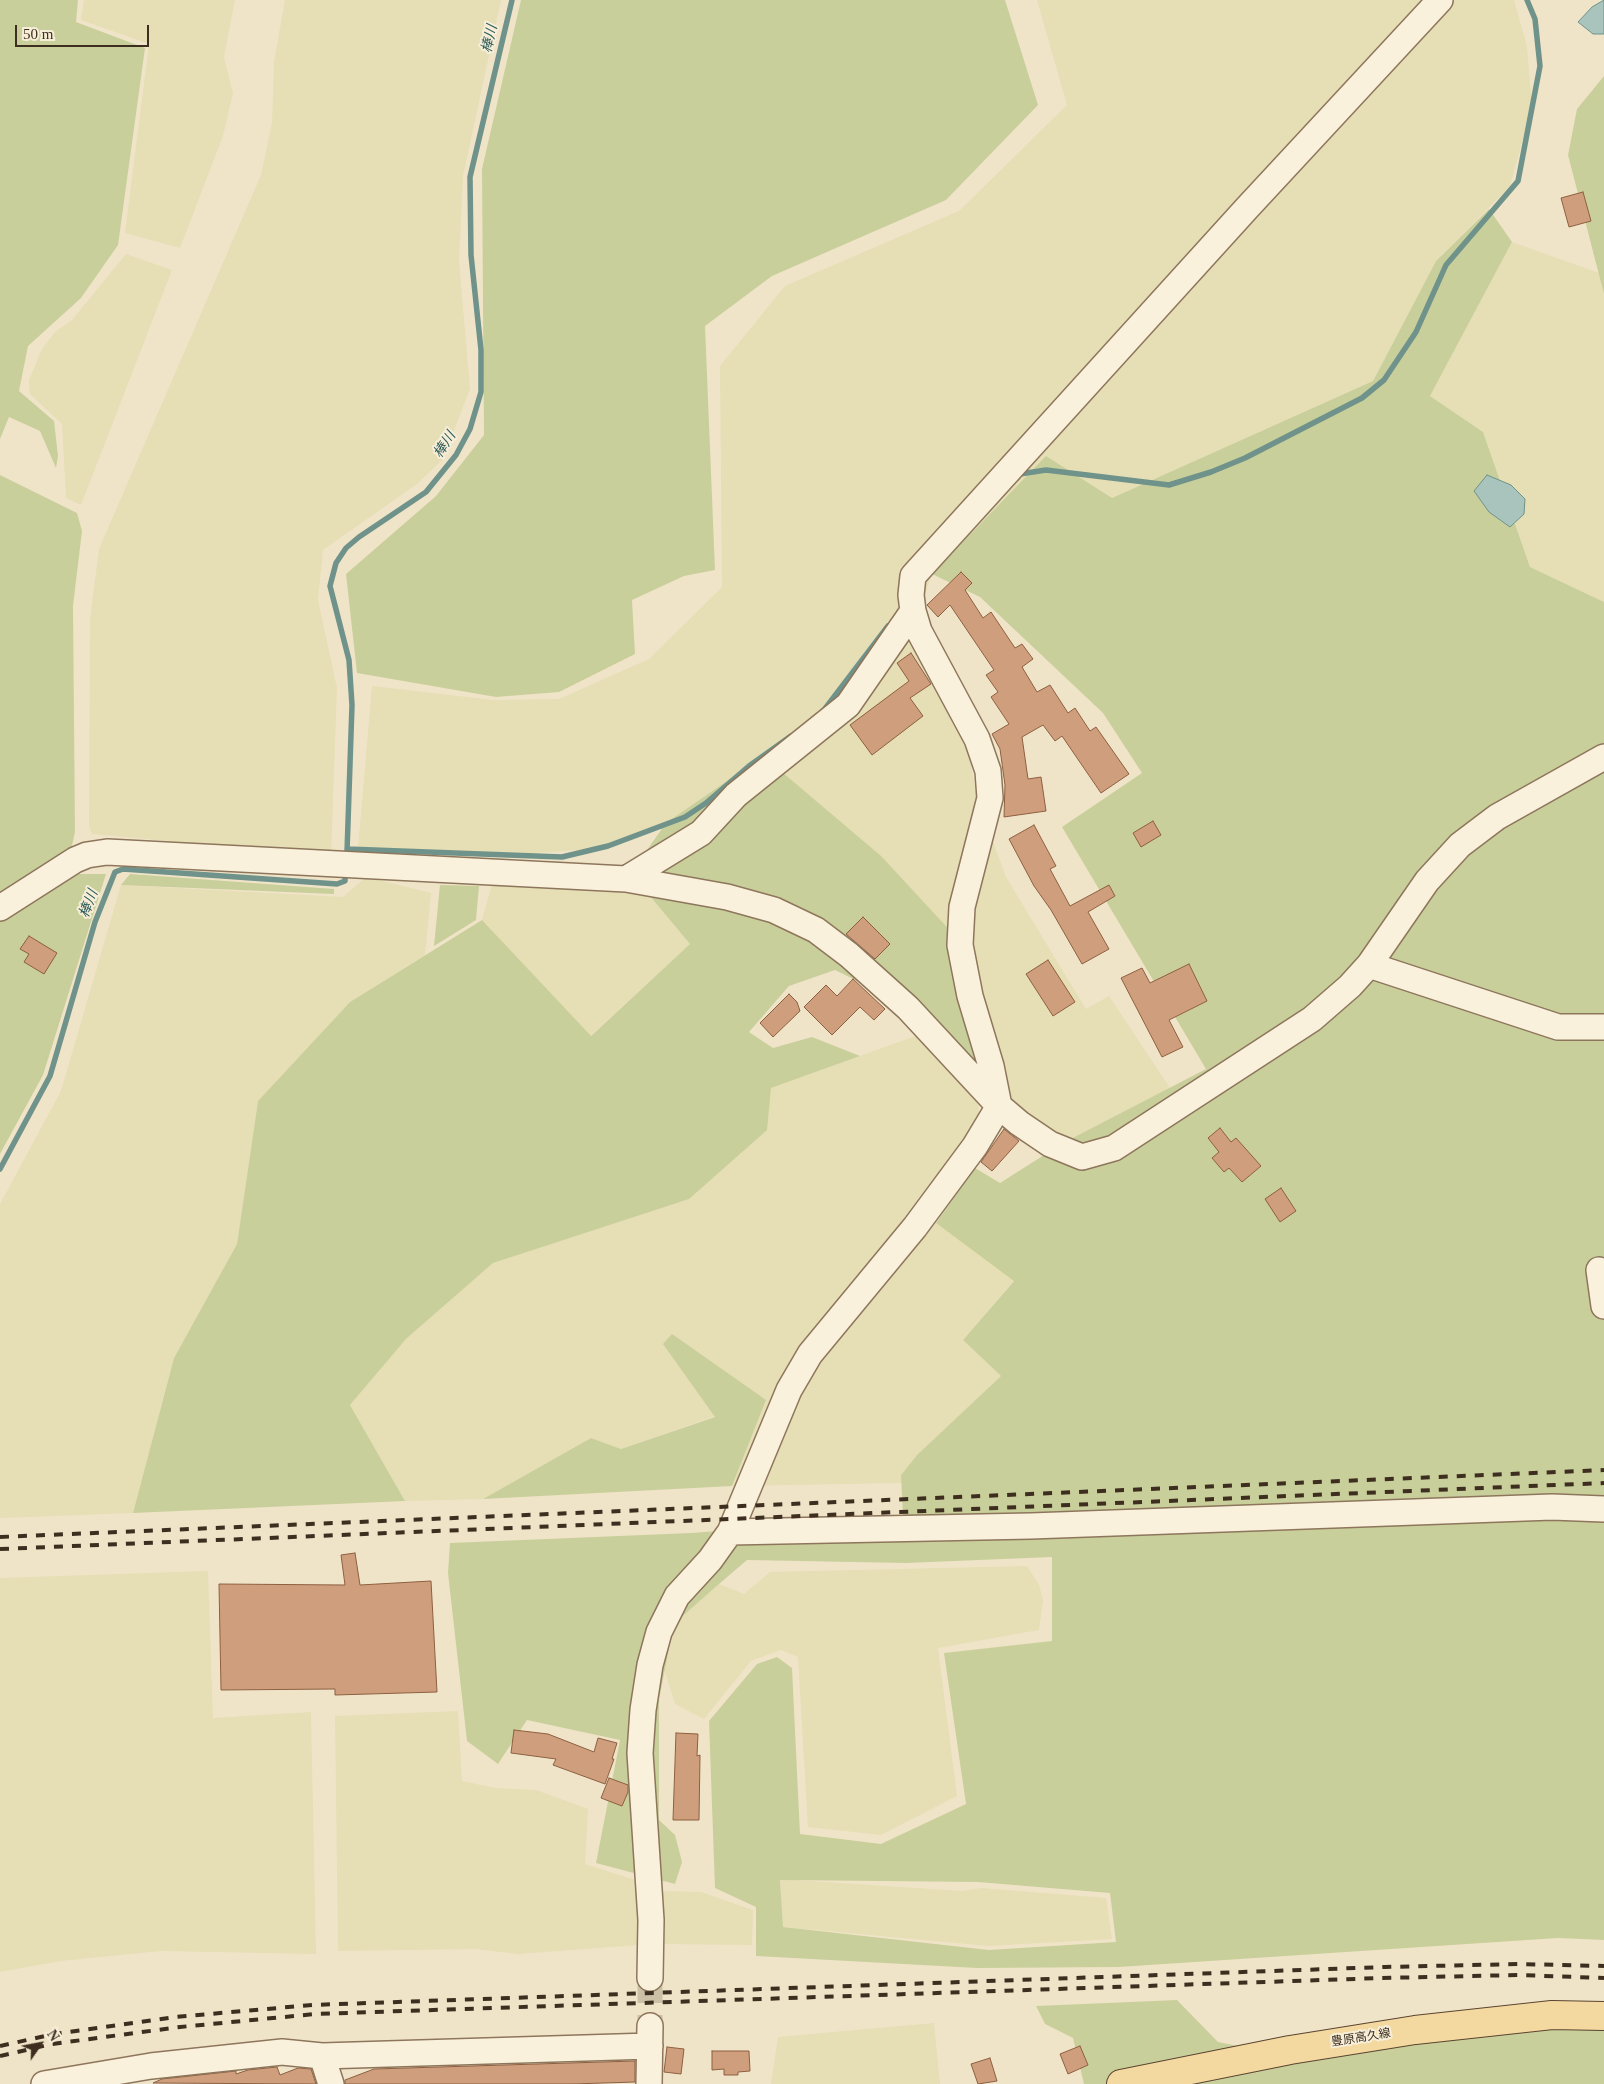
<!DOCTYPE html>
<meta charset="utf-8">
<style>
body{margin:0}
#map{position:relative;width:1604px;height:2084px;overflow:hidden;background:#f0e4c8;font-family:"Times New Roman",serif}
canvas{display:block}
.north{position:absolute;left:15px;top:2019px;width:50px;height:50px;-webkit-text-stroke:4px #f7eed8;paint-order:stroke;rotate:57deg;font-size:14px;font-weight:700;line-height:20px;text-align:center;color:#3d2e20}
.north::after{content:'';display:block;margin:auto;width:18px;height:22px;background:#3d2e20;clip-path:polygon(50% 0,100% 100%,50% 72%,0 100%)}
.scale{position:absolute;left:15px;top:25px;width:134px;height:22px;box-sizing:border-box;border:2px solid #3d2e20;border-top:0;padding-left:6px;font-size:15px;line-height:18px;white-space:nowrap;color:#3d2e20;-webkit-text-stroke:4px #f7eed8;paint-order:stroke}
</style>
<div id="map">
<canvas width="1604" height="2084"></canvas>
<div class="north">N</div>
<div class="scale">50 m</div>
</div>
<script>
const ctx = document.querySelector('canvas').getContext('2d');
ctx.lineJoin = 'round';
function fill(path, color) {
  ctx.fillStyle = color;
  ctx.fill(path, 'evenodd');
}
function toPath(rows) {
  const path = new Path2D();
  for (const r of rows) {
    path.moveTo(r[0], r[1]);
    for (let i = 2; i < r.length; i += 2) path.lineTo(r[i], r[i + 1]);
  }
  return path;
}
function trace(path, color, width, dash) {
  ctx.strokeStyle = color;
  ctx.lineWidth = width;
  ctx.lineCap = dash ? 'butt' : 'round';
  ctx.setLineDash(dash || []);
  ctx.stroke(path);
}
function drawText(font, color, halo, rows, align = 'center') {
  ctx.font = font + ' "Times New Roman","Noto Sans JP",serif';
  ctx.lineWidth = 4;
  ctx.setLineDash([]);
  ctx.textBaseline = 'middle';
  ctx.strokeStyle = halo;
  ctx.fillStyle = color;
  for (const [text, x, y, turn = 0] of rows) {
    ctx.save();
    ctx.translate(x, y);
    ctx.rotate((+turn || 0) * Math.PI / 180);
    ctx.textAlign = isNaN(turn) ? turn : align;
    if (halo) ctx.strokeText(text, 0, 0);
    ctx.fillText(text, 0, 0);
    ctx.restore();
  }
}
fill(toPath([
 [84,0,235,0,224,57,233,93,223,136,180,248,125,233,149,44,81,20],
 [285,0,501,0,463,176,459,261,470,389,443,459,417,484,323,550,318,600,337,688,331,856,92,834,89,825,90,619,99,549,261,175,272,123,274,62],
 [1037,0,1514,0,1527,46,1532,107,1510,186,1436,261,1373,381,1112,498,932,573,913,635,966,739,977,798,1006,877,1086,1009,1109,996,1170,1088,1063,1143,1006,1099,763,756,666,823,602,848,510,855,358,848,372,686,493,700,559,699,649,659,722,587,720,366,785,286,959,211,1067,105],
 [1512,242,1599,273,1604,294,1604,602,1530,567,1483,432,1430,396],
 [126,254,172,270,81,505,66,498,62,424,30,394,29,380,42,349,55,332,72,320],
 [366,877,431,893,425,955,350,1002,258,1101,237,1244,174,1358,133,1513,0,1518,0,1204,61,1091,121,885,343,897],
 [493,881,644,889,690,944,590,1036,482,920],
 [921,1034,978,1096,979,1116,957,1157,920,1207,936,1223,1014,1280,963,1340,1001,1376,917,1455,901,1475,902,1483,732,1486,766,1400,664,1344,715,1416,621,1449,591,1438,483,1499,405,1501,350,1405,406,1339,493,1263,555,1242,766,1130,771,1088],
 [1027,1566,1039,1585,1043,1600,1039,1630,938,1648,957,1796,881,1835,808,1827,798,1657,781,1650,751,1661,704,1719,675,1704,664,1669,677,1620,719,1584,744,1594,770,1572],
 [208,1571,213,1718,311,1712,316,1954,161,1951,61,1961,0,1972,0,1578],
 [458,1711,462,1781,495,1788,536,1790,588,1809,585,1864,635,1880,642,1907,638,1945,518,1954,476,1949,338,1951,335,1716],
 [780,1879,962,1891,981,1888,1106,1898,1112,1939,988,1946,783,1927],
 [659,1891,701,1892,753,1910,752,1945,657,1944],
 [934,2023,940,2084,771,2084,778,2037]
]), '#e6deb5');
fill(toPath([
 [0,0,78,0,76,22,145,48,118,245,81,298,28,346,19,391,54,421,58,456,56,468,40,431,9,417,0,439],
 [521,0,1005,0,1038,105,946,200,772,276,705,326,715,570,684,576,632,600,635,654,559,692,496,697,357,673,346,574,436,496,484,435,482,169],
 [1604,76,1604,294,1568,155,1577,109],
 [1489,209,1512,242,1430,396,1483,432,1530,567,1604,602,1604,1940,1558,1938,1119,1967,977,1968,756,1956,756,1907,715,1888,709,1721,757,1664,777,1657,792,1668,800,1834,881,1844,966,1804,944,1653,1052,1641,1052,1557,906,1563,747,1560,719,1584,677,1621,670,1643,659,1700,659,1820,675,1835,682,1862,675,1884,596,1863,620,1740,527,1720,498,1764,467,1741,448,1573,450,1543,691,1533,903,1517,901,1475,917,1455,1001,1376,963,1340,1014,1281,936,1223,975,1168,1000,1183,1063,1143,1206,1069,1062,827,1142,773,1103,713,980,597,932,574,1046,456,1112,498,1373,381,1436,261],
 [780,1880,978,1882,1110,1893,1116,1942,989,1950,783,1927],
 [0,475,77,513,82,531,73,606,75,832,69,859,0,896],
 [763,756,881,856,969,951,1006,1099,930,1017,835,970,789,986,749,1032,773,1048,812,1037,860,1056,771,1088,767,1130,689,1199,493,1263,406,1339,350,1405,405,1501,133,1513,174,1358,237,1244,258,1101,350,1002,482,920,591,1036,690,944,644,889,640,860,666,823],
 [78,874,106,874,43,1075,0,1154,0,920],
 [130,874,334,889,334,894,121,885],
 [440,885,479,886,476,920,434,946],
 [672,1334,766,1400,732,1486,483,1499,591,1438,621,1449,715,1417,663,1344],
 [1177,2000,1218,2042,1304,2059,1550,2025,1604,2026,1604,2084,1084,2084,1073,2038,1045,2024,1036,2006]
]), '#c9cf9b');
const water = toPath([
 [1604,0,1604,34,1593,34,1578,22,1592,7,1604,0],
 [1487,475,1511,485,1525,499,1524,514,1510,527,1489,512,1474,491,1487,475]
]);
fill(water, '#a9c4bc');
trace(water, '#6f938a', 1);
trace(toPath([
 [1017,478,1020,474,1046,470,1169,485,1211,472,1245,458,1362,398,1384,380,1416,332,1446,265,1518,181,1540,66,1535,19,1527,0],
 [824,710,888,626],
 [347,849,562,857,608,846,685,817,706,803,749,766,791,736],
 [347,852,352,705,349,660,330,586,336,563,346,548,359,537,426,492,456,455,470,429,481,392,481,350,471,255,470,177,512,0],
 [0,1169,50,1076,95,922,115,872,123,869,337,884,345,881,345,872]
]), '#6f938a', 5.5);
const building = toPath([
 [1583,192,1591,221,1569,227,1561,198,1583,192],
 [961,572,972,583,965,590,983,618,991,612,1015,648,1022,644,1033,659,1022,667,1037,692,1050,685,1068,713,1075,708,1090,731,1096,727,1129,774,1101,793,1062,736,1055,741,1043,725,1022,737,1028,779,1041,777,1046,811,1004,817,1005,785,1000,749,992,734,1009,724,991,697,998,692,986,675,994,670,950,605,938,617,927,605,961,572],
 [911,653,931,684,910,698,923,716,872,755,850,725,909,681,897,663,911,653],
 [1153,821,1161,835,1141,847,1133,833,1153,821],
 [1034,825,1056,866,1050,869,1070,906,1109,885,1115,896,1088,912,1109,949,1082,964,1051,910,1034,886,1009,839,1034,825],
 [863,917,890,944,875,959,846,934,863,917],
 [29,936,57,953,44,974,24,962,29,954,20,949,29,936],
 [1048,960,1075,1002,1053,1016,1026,974,1048,960],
 [1189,964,1207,1001,1169,1020,1183,1047,1162,1057,1121,978,1142,968,1150,983,1189,964],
 [853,979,885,1009,874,1020,860,1007,832,1035,804,1007,826,985,837,996,853,979],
 [789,994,797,1002,800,1011,773,1037,760,1023,789,994],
 [1220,1128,1231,1142,1236,1138,1261,1166,1242,1182,1229,1168,1224,1172,1212,1158,1219,1152,1208,1138,1220,1128],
 [1004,1129,1019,1141,992,1171,981,1162,1004,1129],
 [1281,1188,1296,1211,1280,1222,1265,1199,1281,1188],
 [355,1553,360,1585,431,1581,437,1692,335,1695,335,1689,221,1690,219,1584,345,1585,341,1555,355,1553],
 [514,1730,548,1734,594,1752,598,1738,617,1743,612,1759,614,1759,605,1784,553,1765,556,1759,511,1753,514,1730],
 [676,1733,698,1734,697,1756,700,1755,699,1820,673,1820,676,1733],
 [609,1778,628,1785,628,1792,622,1806,601,1798,609,1778],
 [1080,2046,1088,2065,1068,2074,1060,2054,1080,2046],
 [667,2047,684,2049,681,2074,664,2072,667,2047],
 [712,2051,749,2051,750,2071,738,2072,738,2075,724,2075,724,2069,712,2070,712,2051],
 [990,2058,997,2081,978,2084,971,2064,990,2058],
 [635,2061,635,2082,572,2084,345,2084,345,2080,374,2069,635,2061],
 [277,2067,280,2075,298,2068,311,2069,316,2084,153,2083,162,2079,236,2071,236,2074,248,2070,277,2067]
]);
fill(building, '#cf9f7d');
trace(building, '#8d5f41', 1);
trace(toPath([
 [650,1978,650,2026]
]), '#ccc0a6', 25, [25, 12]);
const minor = toPath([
 [626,879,701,833,736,795,848,705,913,611],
 [0,908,75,860,87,855,107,852,626,879,727,897,774,910,816,930,849,955,908,1008,999,1106,1019,1123,1050,1144,1082,1157,1114,1148,1312,1019,1350,986,1369,965,1427,881,1460,845,1497,817,1604,757],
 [1369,965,1558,1027,1604,1027],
 [1599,1270,1604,1306],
 [730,1532,1031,1526,1552,1507,1604,1509],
 [650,1978,651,1920,640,1753,643,1710,650,1665,659,1632,677,1596,710,1560,730,1532,789,1390,810,1354,915,1227,975,1146,999,1106,991,1066,970,996,960,945,962,907,990,798,988,771,977,739,919,631,913,611,911,595,913,576,1247,208,1440,0],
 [322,2056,331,2084],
 [44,2084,151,2066,282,2052,322,2056,650,2046],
 [649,2084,650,2026]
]);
const major = toPath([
 [1121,2084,1290,2050,1415,2030,1552,2015,1604,2016]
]);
trace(minor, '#8d765c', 28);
trace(major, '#5b4430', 30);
trace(minor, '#faf1dc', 25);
trace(major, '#f3d9a0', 28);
trace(toPath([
 [0,1537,1604,1470],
 [0,1549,1604,1483],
 [0,2046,54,2034,175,2017,312,2005,1385,1967,1519,1964,1604,1966],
 [0,2056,52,2044,180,2027,315,2014,1382,1978,1518,1975,1604,1978]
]), '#3d2e20', 4, [9, 9]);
drawText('12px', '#3d2e20', '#f7eed8', [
 ["豊原高久線",1361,2038,-9]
]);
drawText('italic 14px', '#2f5d5a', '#f7eed8', [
 ["棒川",490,39,-77],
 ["棒川",445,445,-57],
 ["棒川",89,904,-69]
]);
</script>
